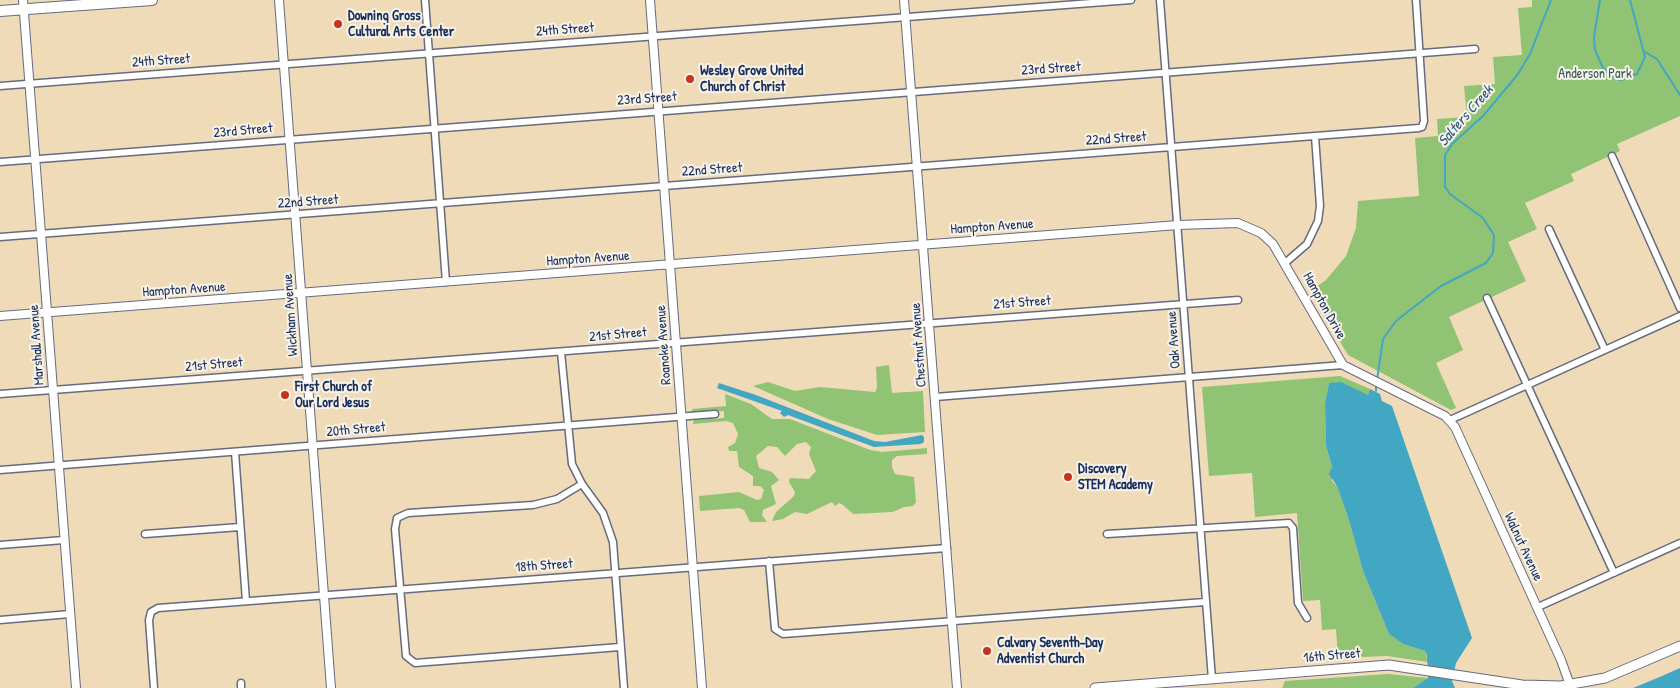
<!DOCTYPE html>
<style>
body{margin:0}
canvas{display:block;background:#f0dbb9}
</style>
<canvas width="1680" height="688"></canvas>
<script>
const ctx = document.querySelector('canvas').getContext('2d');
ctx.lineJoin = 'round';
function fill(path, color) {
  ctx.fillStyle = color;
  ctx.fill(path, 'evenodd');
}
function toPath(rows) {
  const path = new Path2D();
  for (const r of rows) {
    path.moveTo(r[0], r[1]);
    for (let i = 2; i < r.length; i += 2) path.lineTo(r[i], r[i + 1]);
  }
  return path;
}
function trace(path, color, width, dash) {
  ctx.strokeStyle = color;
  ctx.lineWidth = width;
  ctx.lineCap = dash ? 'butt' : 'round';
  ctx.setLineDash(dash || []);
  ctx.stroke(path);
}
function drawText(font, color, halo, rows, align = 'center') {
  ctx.font = font + ' "Patrick Hand",sans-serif';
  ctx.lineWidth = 4;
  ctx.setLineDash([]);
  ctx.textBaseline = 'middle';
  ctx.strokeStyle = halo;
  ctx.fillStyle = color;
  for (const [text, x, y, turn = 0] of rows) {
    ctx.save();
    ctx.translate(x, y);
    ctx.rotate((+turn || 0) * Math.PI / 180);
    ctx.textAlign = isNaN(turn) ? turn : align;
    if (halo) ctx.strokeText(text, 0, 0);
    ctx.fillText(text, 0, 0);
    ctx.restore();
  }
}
fill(toPath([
 [1532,0,1680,0,1680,116,1617,144,1620,151,1571,174,1574,181,1525,203,1537,229,1508,242,1526,281,1449,317,1463,350,1436,363,1456,408,1451,410,1348,355,1310,291,1326,280,1346,256,1356,228,1358,201,1419,196,1415,138,1438,136,1437,119,1467,117,1464,86,1495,84,1493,57,1522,55,1518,8,1532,7],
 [889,365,892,393,923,391,925,432,877,435,828,419,753,386,768,382,795,391,820,387,875,392,877,388,876,367],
 [1340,376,1370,389,1368,395,1329,383,1325,403,1326,446,1332,468,1332,481,1337,486,1349,520,1363,571,1389,634,1403,644,1425,651,1428,662,1387,656,1338,658,1336,629,1322,630,1320,600,1303,601,1297,513,1255,517,1252,473,1209,476,1202,387],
 [725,394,751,404,772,419,790,419,870,450,882,452,927,448,927,454,897,456,892,460,892,467,895,474,914,477,916,502,913,506,904,507,893,512,853,514,843,505,839,503,835,506,832,502,807,514,795,512,783,519,772,521,776,512,794,496,795,492,789,482,790,478,809,479,816,471,809,454,811,447,806,442,797,444,785,456,777,447,768,446,756,456,759,468,772,472,779,480,771,486,776,504,763,510,762,515,767,522,750,522,744,510,739,508,700,511,699,496,739,492,757,500,761,499,764,490,760,486,753,486,753,476,739,467,737,451,729,451,728,447,735,443,738,434,733,423,726,421,693,424,694,420,724,418,724,411,692,413,692,409,726,406],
 [1388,674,1428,678,1413,688,1282,688,1285,681]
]), '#90c373');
fill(toPath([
 [1341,382,1368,395,1370,389,1380,394,1382,401,1392,406,1472,638,1456,663,1452,681,1455,688,1413,688,1428,678,1427,656,1425,651,1403,644,1389,634,1363,571,1349,520,1337,486,1329,474,1332,467,1326,446,1325,403,1329,383],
 [719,383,756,395,874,441,885,442,922,435,924,437,924,442,921,444,874,447,788,415,784,417,780,413,782,411,717,388],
 [1680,668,1680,688,1633,688,1662,676]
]), '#42a7c2');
trace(toPath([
 [1600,0,1594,37,1595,50,1603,68,1612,77,1621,80,1637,74,1645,57,1630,0],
 [1645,52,1657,59,1680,95],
 [1377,380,1383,339,1396,321,1441,286,1486,263,1493,253,1494,235,1483,218,1450,194,1445,187,1445,155,1453,143,1483,116,1518,74,1530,54,1551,0],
 [1376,391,1376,385]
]), '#42a7c2', 2);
const minor = toPath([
 [425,0,446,282],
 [1160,0,1212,679],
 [0,86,1131,0],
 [1612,156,1680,308],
 [0,162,1475,49],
 [1549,229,1605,350],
 [0,237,1419,128,1422,127,1424,121,1416,0],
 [1285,263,1307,244,1318,221,1320,206,1315,136],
 [1487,298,1614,573],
 [561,352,572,464,582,484,603,513,613,542,624,688],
 [0,394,1238,300],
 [935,397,1343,365],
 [1450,420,1680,316],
 [235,452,246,601],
 [0,470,715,414],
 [582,484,557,499,533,505,408,513,397,518,395,529,406,656,415,663,620,647],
 [145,534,240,527],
 [1107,534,1289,523,1293,528,1298,603,1307,618],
 [0,545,64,540],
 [769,561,775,629,783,634,1205,602],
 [1538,607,1680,543],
 [0,620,70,614],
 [241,683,241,688],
 [154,688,149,620,151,612,158,608,947,548]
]);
const tertiary = toPath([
 [23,0,76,688],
 [279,0,331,688],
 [650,0,702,688],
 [904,0,957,688],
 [0,316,1178,225,1238,223,1261,233,1273,244,1343,365,1445,416,1455,427,1561,660,1570,685]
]);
const secondary = toPath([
 [1095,688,1389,665,1522,685,1561,686,1605,678,1680,646]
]);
const primary = toPath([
 [0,11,152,0]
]);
trace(minor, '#666b7e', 9);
trace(tertiary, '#666b7e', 10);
trace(secondary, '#666b7e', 11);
trace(primary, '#666b7e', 12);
trace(minor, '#fff', 6);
trace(tertiary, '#fff', 8);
trace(secondary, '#fff', 9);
trace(primary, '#fff', 10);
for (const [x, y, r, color] of [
 [338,24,5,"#c8321e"],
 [690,79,5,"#c8321e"],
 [285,395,5,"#c8321e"],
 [1068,477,5,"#c8321e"],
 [987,651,5,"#c8321e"]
]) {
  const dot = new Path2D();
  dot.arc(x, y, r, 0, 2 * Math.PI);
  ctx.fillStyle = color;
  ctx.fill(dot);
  trace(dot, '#f7f3e8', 2);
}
drawText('bold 14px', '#1b2f5e', '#f7f3e8', [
 ["Downing Gross",348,16],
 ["Cultural Arts Center",348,32],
 ["Wesley Grove United",700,71],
 ["Church of Christ",700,87],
 ["First Church of",295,387],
 ["Our Lord Jesus",295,403],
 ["Discovery",1078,469],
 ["STEM Academy",1078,485],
 ["Calvary Seventh-Day",997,643],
 ["Adventist Church",997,659]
], 'left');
drawText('14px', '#1b2f5e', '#f7f3e8', [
 ["24th Street",565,30,-4],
 ["24th Street",161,61,-4],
 ["23rd Street",1051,69,-4],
 ["23rd Street",647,99,-4],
 ["23rd Street",243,131,-5],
 ["22nd Street",1116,139,-4],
 ["22nd Street",712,170,-4],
 ["22nd Street",308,202,-4],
 ["Hampton Avenue",992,227,-4],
 ["Hampton Avenue",588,259,-4],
 ["Hampton Avenue",184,290,-4],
 ["21st Street",1022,303,-4],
 ["Hampton Drive",1324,306,61],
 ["Wickham Avenue",291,315,-94],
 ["21st Street",618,335,-5],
 ["Oak Avenue",1174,340,-94],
 ["Marshall Avenue",37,345,-94],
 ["Roanoke Avenue",664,345,-94],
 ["Chestnut Avenue",919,345,-94],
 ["21st Street",214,365,-5],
 ["20th Street",356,430,-5],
 ["Walnut Avenue",1523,547,65],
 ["18th Street",544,566,-4],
 ["16th Street",1332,656,-5]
]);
drawText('14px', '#3e5b64', '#f7f3e8', [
 ["Anderson Park",1595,74]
]);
drawText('italic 15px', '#295981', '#f7f3e8', [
 ["Salters Creek",1466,116,-49]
]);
</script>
